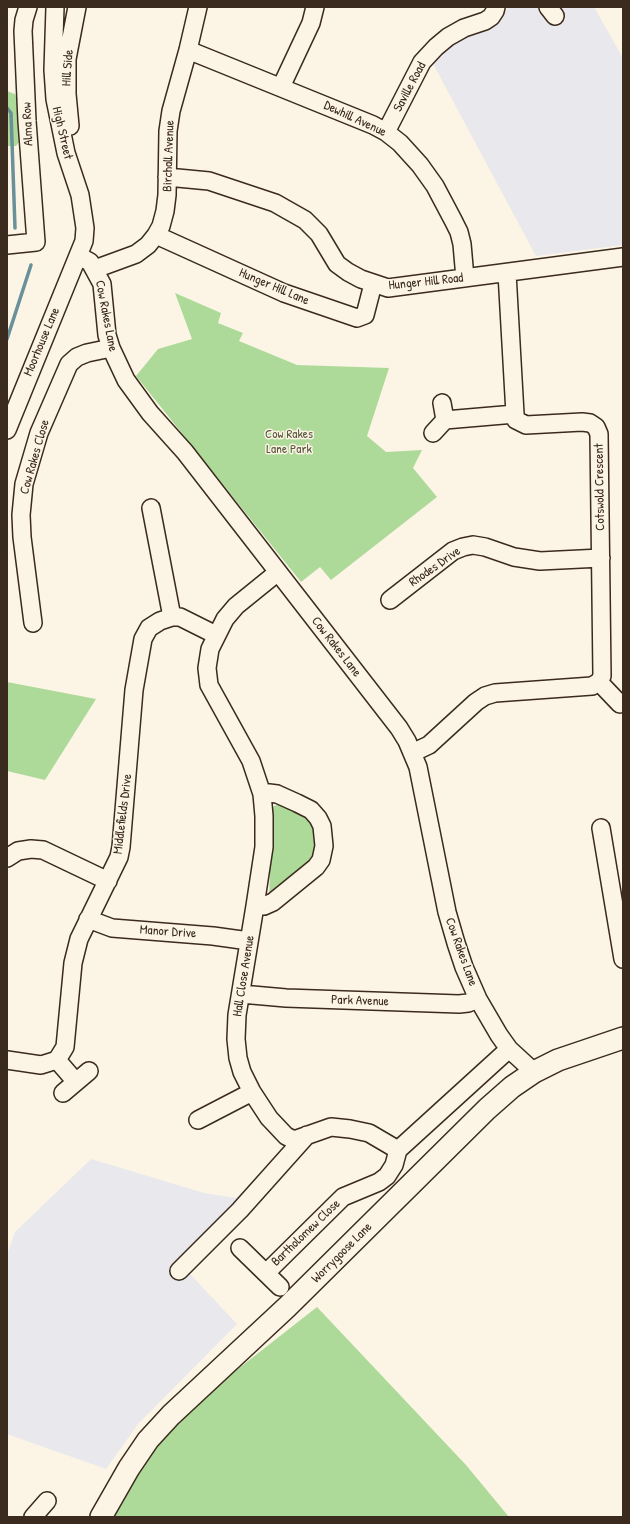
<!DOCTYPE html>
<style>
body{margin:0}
#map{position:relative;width:630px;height:1524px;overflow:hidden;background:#fcf5e5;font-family:"Patrick Hand",sans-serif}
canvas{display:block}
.frame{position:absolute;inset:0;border:8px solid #3b2a1e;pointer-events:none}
</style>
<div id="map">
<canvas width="630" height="1524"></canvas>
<div class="frame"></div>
</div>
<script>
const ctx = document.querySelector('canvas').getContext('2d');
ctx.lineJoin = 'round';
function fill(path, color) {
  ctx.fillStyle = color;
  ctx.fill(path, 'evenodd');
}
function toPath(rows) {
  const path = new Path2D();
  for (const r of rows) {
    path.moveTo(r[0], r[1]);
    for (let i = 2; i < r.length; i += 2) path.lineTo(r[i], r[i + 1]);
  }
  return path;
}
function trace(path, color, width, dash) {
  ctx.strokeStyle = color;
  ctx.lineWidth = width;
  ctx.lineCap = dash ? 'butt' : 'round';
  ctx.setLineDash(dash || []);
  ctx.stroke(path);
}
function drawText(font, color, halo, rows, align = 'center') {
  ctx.font = font + ' "Patrick Hand",sans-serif';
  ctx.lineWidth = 3;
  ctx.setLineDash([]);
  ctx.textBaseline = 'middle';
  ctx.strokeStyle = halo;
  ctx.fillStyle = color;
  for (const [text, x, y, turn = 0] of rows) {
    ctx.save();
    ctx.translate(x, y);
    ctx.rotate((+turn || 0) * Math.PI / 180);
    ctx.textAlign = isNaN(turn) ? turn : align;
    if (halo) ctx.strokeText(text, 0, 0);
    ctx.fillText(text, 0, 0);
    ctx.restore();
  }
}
fill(toPath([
 [507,7,594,7,623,58,623,245,536,256,432,62,460,37,491,27,507,9],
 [91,1159,204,1193,236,1198,269,1164,281,1176,189,1273,237,1324,138,1424,106,1469,7,1434,7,1255,15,1232]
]), '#e9e8ec');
fill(toPath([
 [7,91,15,94,21,108,22,138,16,146,7,146],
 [175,293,221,313,218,323,243,333,239,341,297,365,389,368,367,436,386,452,422,450,413,468,437,497,331,580,320,567,301,582,136,376,158,349,192,339],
 [7,682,96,699,45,780,7,771],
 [279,804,298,809,319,829,313,862,269,900,272,807],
 [317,1307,466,1465,509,1517,107,1517,127,1481,178,1416]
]), '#adda99');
trace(toPath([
 [7,108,11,113,15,228],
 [7,339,31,265]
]), '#6a9099', 3.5);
const minor = toPath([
 [548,7,555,16],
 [188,50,373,125,386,132,400,143,420,165,435,186,453,220,459,232,462,244,465,278],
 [281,87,311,23,315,7],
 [70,126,67,94,67,59,77,7],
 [386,132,422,62,436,47,448,37,464,28,485,21,491,17,495,11,496,7],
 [167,177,209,181,275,203,305,220,319,234,337,264,348,272,361,279,388,288,623,257],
 [156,235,284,293,357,318,365,315,373,284],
 [7,245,36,242,27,121,23,31,24,20,28,7],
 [79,256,90,262,102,284,107,335,111,348,126,380,150,413,185,452,399,728,407,741,418,767,447,912,456,943,464,967,478,999,499,1035,509,1049,534,1072],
 [95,269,136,254,148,245,156,235,161,226,165,211,167,195,168,131,171,111,188,50,198,7],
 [445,420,515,414],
 [7,430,84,241,85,228,80,195,66,153,55,99,53,70,55,7],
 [433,433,445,420,442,403],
 [151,508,172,617],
 [278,572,236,606,225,619,210,649,207,668,209,685,251,761,262,794,264,816,264,847,255,906,237,1015,236,1039,238,1058,242,1072,252,1092,269,1118,286,1136,294,1140,331,1127,350,1129,369,1133,398,1150],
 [390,600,453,551,463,547,473,545,485,547,514,557,540,561,601,558],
 [33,623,22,537,21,515,24,484,39,433,69,364,77,357,87,353,111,348],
 [599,682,620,704],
 [412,753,429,745,476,702,485,696,495,693,592,686,599,682,602,676,599,434,596,427,590,423,582,422,526,425,516,420,515,414,507,273],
 [601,828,623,959],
 [7,858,18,851,31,849,43,850,108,881],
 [255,906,264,906,273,902,316,867,321,860,324,846,322,826,318,818,311,810,297,803,277,794,269,793,262,794],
 [88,919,112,928,213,936,249,941],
 [241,994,286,998,459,1004,468,1003,478,999],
 [7,1060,41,1065,57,1060],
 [76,1082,57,1060,65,1047,73,963,79,939,119,857,121,847,134,690,143,639,149,628,160,621,172,617,180,617,216,635],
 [63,1093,89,1071],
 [198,1120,252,1092],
 [240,1248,280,1287],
 [179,1271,240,1210,307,1135],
 [266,1273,343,1197,379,1182,387,1176,394,1165,398,1150,509,1049],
 [33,1517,47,1501]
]);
const major = toPath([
 [101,1517,129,1468,148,1440,171,1415,287,1307,487,1109,512,1087,534,1072,558,1060,623,1038]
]);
trace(minor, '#3b2a1e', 20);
trace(major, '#3b2a1e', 24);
trace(minor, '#fcf5e5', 17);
trace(major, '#fcf5e5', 21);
drawText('13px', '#3b2a1e', '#fcf5e5', [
 ["Hill Side",68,68,-86],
 ["Saville Road",410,87,-62],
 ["Dewhill Avenue",355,119,25],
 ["Alma Row",28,124,-93],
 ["High Street",62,133,77],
 ["Birchall Avenue",169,156,-88],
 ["Hunger Hill Road",426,282,-6],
 ["Hunger Hill Lane",274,287,23],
 ["Cow Rakes Lane",106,316,79],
 ["Moorhouse Lane",42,342,-67],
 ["Cow Rakes Close",35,457,-74],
 ["Cotswold Crescent",600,487,-91],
 ["Rhodes Drive",435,567,-35],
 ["Cow Rakes Lane",336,647,52],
 ["Middlefields Drive",123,814,-83],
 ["Manor Drive",168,932,4],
 ["Cow Rakes Lane",461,952,70],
 ["Hall Close Avenue",244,976,-81],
 ["Park Avenue",360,1001,2],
 ["Bartholomew Close",306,1233,-44],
 ["Worrygoose Lane",342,1253,-45]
]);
drawText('13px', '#58563d', '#fcf5e5', [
 ["Cow Rakes",289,435],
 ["Lane Park",289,450]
]);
</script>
